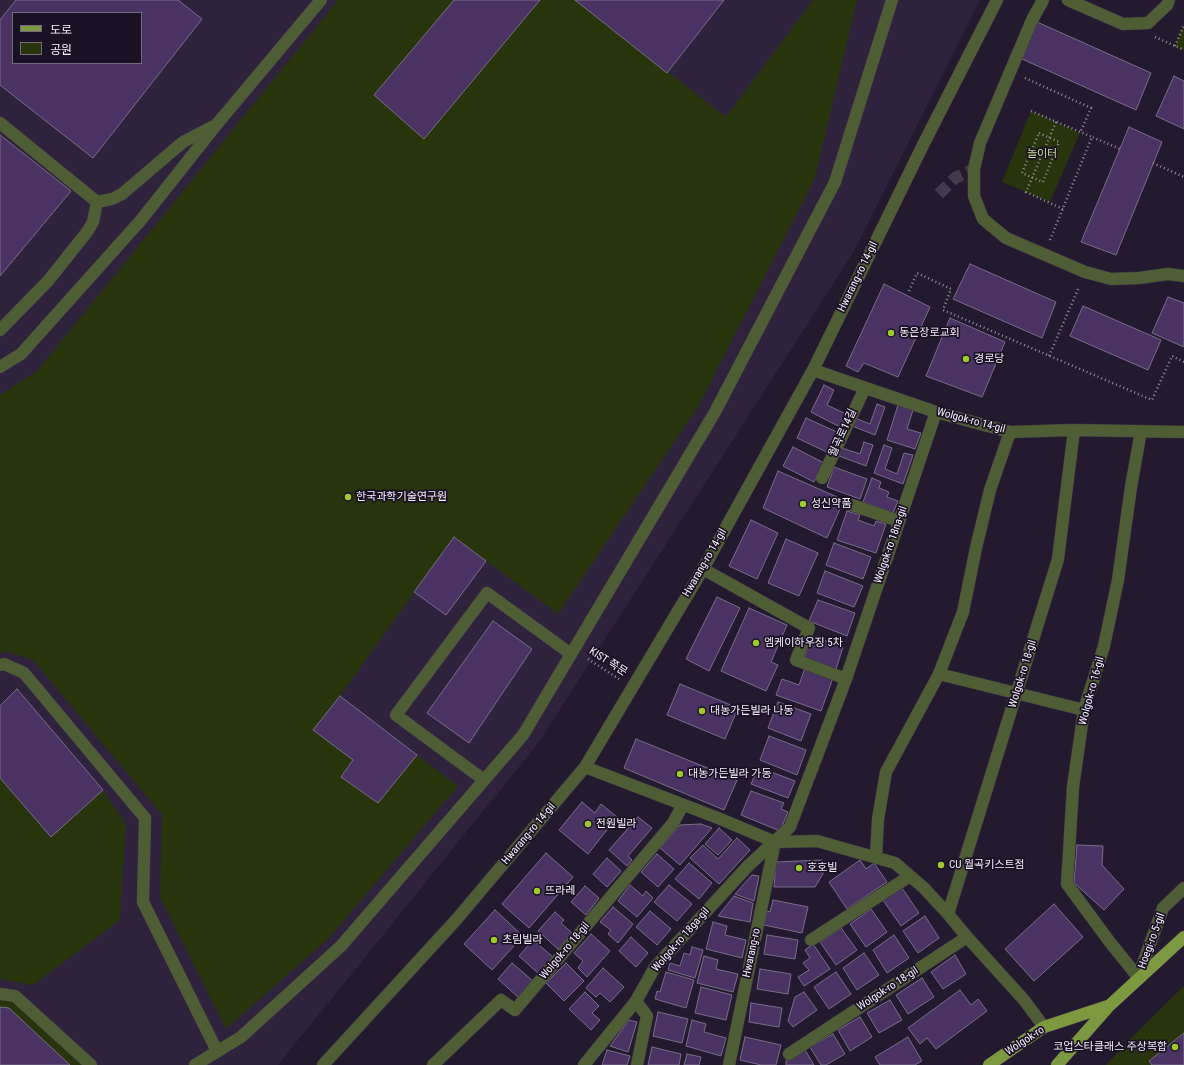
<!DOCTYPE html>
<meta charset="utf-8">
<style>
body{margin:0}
#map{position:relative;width:1184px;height:1065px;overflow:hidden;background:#241a2f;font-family:"Roboto Condensed","Noto Sans KR",sans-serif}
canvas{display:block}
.legend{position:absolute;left:12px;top:12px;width:130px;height:52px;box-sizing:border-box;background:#1b1125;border:1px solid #736b7c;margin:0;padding:5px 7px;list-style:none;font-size:12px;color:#f7f2fe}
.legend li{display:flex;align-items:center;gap:8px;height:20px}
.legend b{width:20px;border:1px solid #736b7c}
</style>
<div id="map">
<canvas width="1184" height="1065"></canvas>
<ul class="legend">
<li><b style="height:5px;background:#7d9940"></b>도로</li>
<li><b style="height:11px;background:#28340c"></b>공원</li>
</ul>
</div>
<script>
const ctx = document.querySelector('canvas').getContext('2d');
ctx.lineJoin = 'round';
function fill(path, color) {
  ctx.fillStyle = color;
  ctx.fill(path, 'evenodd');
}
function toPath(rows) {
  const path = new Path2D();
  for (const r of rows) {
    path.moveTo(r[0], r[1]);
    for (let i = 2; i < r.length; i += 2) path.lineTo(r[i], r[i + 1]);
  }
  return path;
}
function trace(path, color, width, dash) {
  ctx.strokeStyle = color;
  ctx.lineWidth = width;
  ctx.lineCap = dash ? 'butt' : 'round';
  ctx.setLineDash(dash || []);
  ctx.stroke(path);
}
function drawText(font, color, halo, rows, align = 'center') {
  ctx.font = font + ' "Roboto Condensed","Noto Sans KR",sans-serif';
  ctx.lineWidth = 3.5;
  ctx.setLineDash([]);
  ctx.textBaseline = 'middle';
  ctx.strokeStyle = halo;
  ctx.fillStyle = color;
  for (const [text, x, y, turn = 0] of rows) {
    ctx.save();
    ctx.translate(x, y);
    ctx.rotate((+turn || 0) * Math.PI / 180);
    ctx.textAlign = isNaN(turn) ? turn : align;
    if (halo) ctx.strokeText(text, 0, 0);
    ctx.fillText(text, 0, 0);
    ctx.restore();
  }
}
fill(toPath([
 [0,0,980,0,853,253,539,742,278,1065,0,1065],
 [13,13,141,13,141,63,13,63]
]), '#2f223c');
fill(toPath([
 [338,0,575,0,726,117,813,0,857,0,815,178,698,407,558,614,454,537,340,696,313,730,353,760,342,777,378,803,417,755,458,786,330,937,226,1029,160,897,162,815,33,660,8,652,0,653,0,395,37,371],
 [1184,25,1184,50,1175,46],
 [1031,111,1080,133,1050,202,1002,182],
 [0,778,50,837,103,790,126,824,120,920,33,985,0,979],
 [1184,986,1184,1033,1150,1062,1152,1065,1106,1065,1128,1041],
 [0,994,15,996,91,1065,0,1065]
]), '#28340c');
const building = toPath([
 [16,0,178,0,202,19,93,158,0,85,0,20,16,0],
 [13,13,141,13,141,63,13,63,13,13],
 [454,0,540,0,424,139,374,95,454,0],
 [575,0,724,0,667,73,575,0],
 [1037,22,1151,73,1136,110,1022,59,1037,22],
 [1174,76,1184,81,1184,129,1156,116,1174,76],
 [1129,127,1162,142,1116,255,1081,242,1129,127],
 [0,135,71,191,0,276,0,135],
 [970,264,1056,302,1042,338,953,299,970,264],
 [884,284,930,307,898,377,864,363,858,372,846,366,884,284],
 [1168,297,1184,303,1184,347,1152,333,1168,297],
 [1083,306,1161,340,1148,370,1070,336,1083,306],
 [950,318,1005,342,982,397,926,376,950,318],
 [824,385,834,390,827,405,846,414,840,427,811,412,824,385],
 [877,404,885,407,875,435,852,426,855,418,870,424,877,404],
 [898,405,913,410,907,429,921,433,915,449,887,440,898,405],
 [806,418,841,434,831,454,797,438,806,418],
 [864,442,873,445,866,466,839,456,842,448,860,454,864,442],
 [884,445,892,448,885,469,897,474,904,453,913,455,903,484,874,473,884,445],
 [793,447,824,463,814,482,783,466,793,447],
 [834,467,867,479,860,499,827,487,834,467],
 [778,471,844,500,827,538,763,508,778,471],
 [872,478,881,482,879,488,889,492,887,497,898,501,893,513,863,502,872,478],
 [847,511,860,515,858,520,874,526,876,521,886,524,876,553,837,540,847,511],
 [751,520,778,533,757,579,729,566,751,520],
 [454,537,486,561,446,615,414,592,454,537],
 [786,539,818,553,799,596,768,583,786,539],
 [834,543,871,557,863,579,826,565,834,543],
 [825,571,863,586,854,607,817,593,825,571],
 [717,597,740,608,709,671,686,659,717,597],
 [818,600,855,613,847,636,809,621,818,600],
 [749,608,787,625,771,662,778,665,766,691,721,671,749,608],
 [493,621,532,649,469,743,427,713,493,621],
 [812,636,843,647,836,669,804,658,812,636],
 [805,668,833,678,821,711,776,695,782,679,799,685,805,668],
 [680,684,738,708,725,739,667,715,680,684],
 [17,689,103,790,51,837,0,778,0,706,17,689],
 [340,696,417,755,378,803,341,777,353,760,313,730,340,696],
 [778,702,811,714,801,741,768,728,778,702],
 [769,736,806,750,797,775,760,760,769,736],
 [636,739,737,780,724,810,624,768,636,739],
 [758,767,795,781,788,798,751,784,758,767],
 [751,791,784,803,781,809,788,812,780,831,741,815,751,791],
 [582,802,595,813,601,804,617,817,588,854,559,830,582,802],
 [638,817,652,828,628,856,632,860,627,866,609,850,638,817],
 [701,824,712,828,680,865,660,848,680,825,701,824],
 [719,828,732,840,718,855,705,844,719,828],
 [737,838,750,850,719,884,690,858,703,845,718,859,737,838],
 [1077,845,1103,846,1102,865,1124,889,1104,910,1074,883,1077,845],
 [546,853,573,877,529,928,502,904,546,853],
 [657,854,674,869,658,887,641,872,657,854],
 [607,858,621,871,607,887,593,874,607,858],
 [822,860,823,874,815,887,774,887,776,862,822,860],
 [860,860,866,869,874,863,887,882,847,909,829,882,860,860],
 [689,863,712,883,699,899,675,879,689,863],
 [752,875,759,876,754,901,735,894,752,875],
 [630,885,643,896,646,891,653,898,637,917,618,901,630,885],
 [669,885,692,904,677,921,654,902,669,885],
 [585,886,599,898,586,915,571,902,585,886],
 [902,888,919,913,901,926,883,900,902,888],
 [734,896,753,903,750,922,718,916,734,896],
 [773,900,808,907,802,933,764,925,767,911,770,912,773,900],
 [1054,904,1083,937,1034,981,1005,949,1054,904],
 [613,907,633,924,618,943,608,934,611,930,600,922,613,907],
 [871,909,887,932,866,947,850,924,871,909],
 [495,910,523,936,492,970,464,944,495,910],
 [650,911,671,929,657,945,636,927,650,911],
 [555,912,564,920,561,923,572,933,558,949,538,931,555,912],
 [925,916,939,938,918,953,903,931,925,916],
 [713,922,727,926,725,935,746,940,742,958,706,949,713,922],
 [841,928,857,950,836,965,820,942,841,928],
 [591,934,610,951,587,977,578,968,583,961,574,953,591,934],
 [767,935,798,940,795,959,764,954,767,935],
 [894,935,909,958,887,973,873,950,894,935],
 [631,937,648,953,636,967,619,951,631,937],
 [533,940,553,957,539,974,519,956,533,940],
 [813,944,830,969,804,986,798,977,809,970,803,963,810,958,805,950,813,944],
 [692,947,703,950,695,978,668,970,670,963,680,966,684,953,690,955,692,947],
 [864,953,879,975,857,990,843,968,864,953],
 [955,955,966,974,943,989,931,972,955,955],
 [704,956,718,960,716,969,738,974,733,992,697,983,704,956],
 [512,963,533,981,518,997,498,979,512,963],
 [566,963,584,981,564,1001,546,983,566,963],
 [603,968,624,987,610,1002,600,993,596,997,586,988,603,968],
 [760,969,791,974,788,994,757,989,760,969],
 [666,972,694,980,686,1008,655,999,657,991,660,992,666,972],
 [836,972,851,994,829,1009,814,987,836,972],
 [922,978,934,997,908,1014,896,995,922,978],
 [701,987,732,995,726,1020,695,1013,701,987],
 [960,990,971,1005,978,999,987,1011,936,1049,927,1038,920,1044,908,1028,960,990],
 [585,992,599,1006,592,1013,600,1020,591,1030,569,1009,585,992],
 [804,992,817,1010,793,1027,788,1021,795,997,804,992],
 [890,1000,902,1020,879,1033,867,1013,890,1000],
 [751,1003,782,1008,779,1027,749,1022,751,1003],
 [0,1007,9,1008,70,1065,0,1065,0,1007],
 [658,1012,688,1019,682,1043,653,1036,658,1012],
 [860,1017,872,1037,850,1051,838,1030,860,1017],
 [629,1020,637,1022,628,1052,610,1046,629,1020],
 [692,1020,706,1024,704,1032,726,1038,721,1056,686,1046,692,1020],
 [1184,1033,1184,1065,1152,1065,1149,1061,1184,1033],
 [833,1034,845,1054,826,1065,821,1065,810,1047,833,1034],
 [745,1037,781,1045,776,1065,761,1065,740,1060,745,1037],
 [908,1037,922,1061,915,1065,880,1065,875,1057,908,1037],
 [652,1047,681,1054,679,1065,648,1065,652,1047],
 [607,1050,630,1056,627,1065,602,1065,607,1050],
 [805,1050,814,1065,786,1065,786,1061,805,1050],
 [687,1054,701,1057,699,1065,684,1065,687,1054]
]);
fill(building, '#4a3362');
trace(building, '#786d86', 1);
trace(toPath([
 [939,194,955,178,974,169]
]), '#443a4e', 12, [12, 6]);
const minor = toPath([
 [1043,0,1032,20,980,143,974,169,974,196,983,219,1006,238,1085,272,1111,279,1139,278,1168,274,1184,276],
 [1068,0,1123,24,1148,23,1167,5,1169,0],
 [0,123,97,202,112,199,122,194,183,142,212,127],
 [0,330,48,281,87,232,93,222,97,202],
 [0,367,21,354,141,220,217,124,321,0],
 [813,370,936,412,1010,432,1074,430,1184,432],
 [822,478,865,388],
 [849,504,899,521],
 [703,569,809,628,796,660,846,679],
 [0,665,4,664,24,673,145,818,143,902,217,1051],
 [939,674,1084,710],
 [585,767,718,818,775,842,817,841,895,863,924,888,948,914,967,937,1024,1000,1044,1027],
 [484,780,396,715,487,593,571,654],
 [876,858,878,819,886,772,939,674,963,612,976,548,990,490,1010,432],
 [948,914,1058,559,1074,430],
 [811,940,910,876],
 [1138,977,1109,941,1067,884,1073,787,1084,710,1104,646,1118,580,1131,487,1141,431],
 [1138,977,1163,908,1184,888],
 [0,994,15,996,91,1065],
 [636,1001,647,1016,637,1065],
 [789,1054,967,937],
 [195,1065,241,1037,341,946,523,735,715,412,835,182,892,0],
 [323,1065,456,920,585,767,703,569,813,370,923,145,997,0],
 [433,1065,501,1000,515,1010,673,823,683,805],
 [584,1065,636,1001,655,967,748,866,790,827,846,679,936,412],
 [729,1065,775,842]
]);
const major = toPath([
 [989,1065,1044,1027,1108,1006],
 [1057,1065,1109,1006,1184,937]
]);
trace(minor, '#3d3448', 13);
trace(major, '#3d3448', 13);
trace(toPath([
 [1155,37,1184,50],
 [1175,46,1184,25],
 [1025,78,1091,108,1080,133],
 [1031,111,1092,137],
 [1056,122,1026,192,1063,209],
 [1039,133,1059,142,1043,182,1022,173,1039,133],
 [1153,163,1184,177],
 [1050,240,1092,137,1120,149],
 [909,291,917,273,951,289,943,310,1152,400,1172,356,1184,362],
 [1049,356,1079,287],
 [588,659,619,679]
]), '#968e9f', 2.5, [1, 3]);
trace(minor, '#4f5d34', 12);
trace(major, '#7d9940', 12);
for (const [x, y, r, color] of [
 [891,333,4,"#9fca2c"],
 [966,359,4,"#9fca2c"],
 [348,497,4,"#9fca2c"],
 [803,504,4,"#9fca2c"],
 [756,643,4,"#9fca2c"],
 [702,711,4,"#9fca2c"],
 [680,774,4,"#9fca2c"],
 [588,824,4,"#9fca2c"],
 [941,865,4,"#9fca2c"],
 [799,868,4,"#9fca2c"],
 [537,891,4,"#9fca2c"],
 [494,940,4,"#9fca2c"],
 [1175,1047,4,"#9fca2c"]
]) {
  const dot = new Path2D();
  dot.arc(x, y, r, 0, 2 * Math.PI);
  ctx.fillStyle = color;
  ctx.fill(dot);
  trace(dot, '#1b1125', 1.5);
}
drawText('11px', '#c3e08c', '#1b1125', [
 ["놀이터",1042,154]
]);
drawText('11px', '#f7f2fe', '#1b1125', [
 ["Hwarang-ro 14-gil",858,277,-64],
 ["Wolgok-ro 14-gil",971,421,15],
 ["월곡로14길",843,433,-65],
 ["Wolgok-ro 18na-gil",891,545,-71],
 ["Hwarang-ro 14-gil",705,563,-60],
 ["KIST 쪽문",608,662,33],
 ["Wolgok-ro 18-gil",1023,674,-73],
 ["Wolgok-ro 16-gil",1092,691,-75],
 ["Hwarang-ro 14-gil",529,834,-50],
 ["Wolgok-ro 18ga-gil",681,940,-49],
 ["Hoegi-ro 5-gil",1152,941,-70],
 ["Wolgok-ro 18-gil",565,951,-50],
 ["Hwarang-ro",752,953,-78],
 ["Wolgok-ro 18-gil",888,989,-33],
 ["Wolgok-ro",1025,1041,-33]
]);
drawText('11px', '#f7f2fe', '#1b1125', [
 ["동은장로교회",899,333],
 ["경로당",974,359],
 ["한국과학기술연구원",356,497],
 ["성신약품",811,504],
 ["엠케이하우징 5차",764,643],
 ["대농가든빌라 나동",710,711],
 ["대농가든빌라 가동",688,774],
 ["전원빌라",596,824],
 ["CU 월곡키스트점",949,865],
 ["호호빌",807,868],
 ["뜨라레",545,891],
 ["초림빌라",502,940],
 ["코업스타클래스 주상복합",1167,1047,"right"]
], 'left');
</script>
